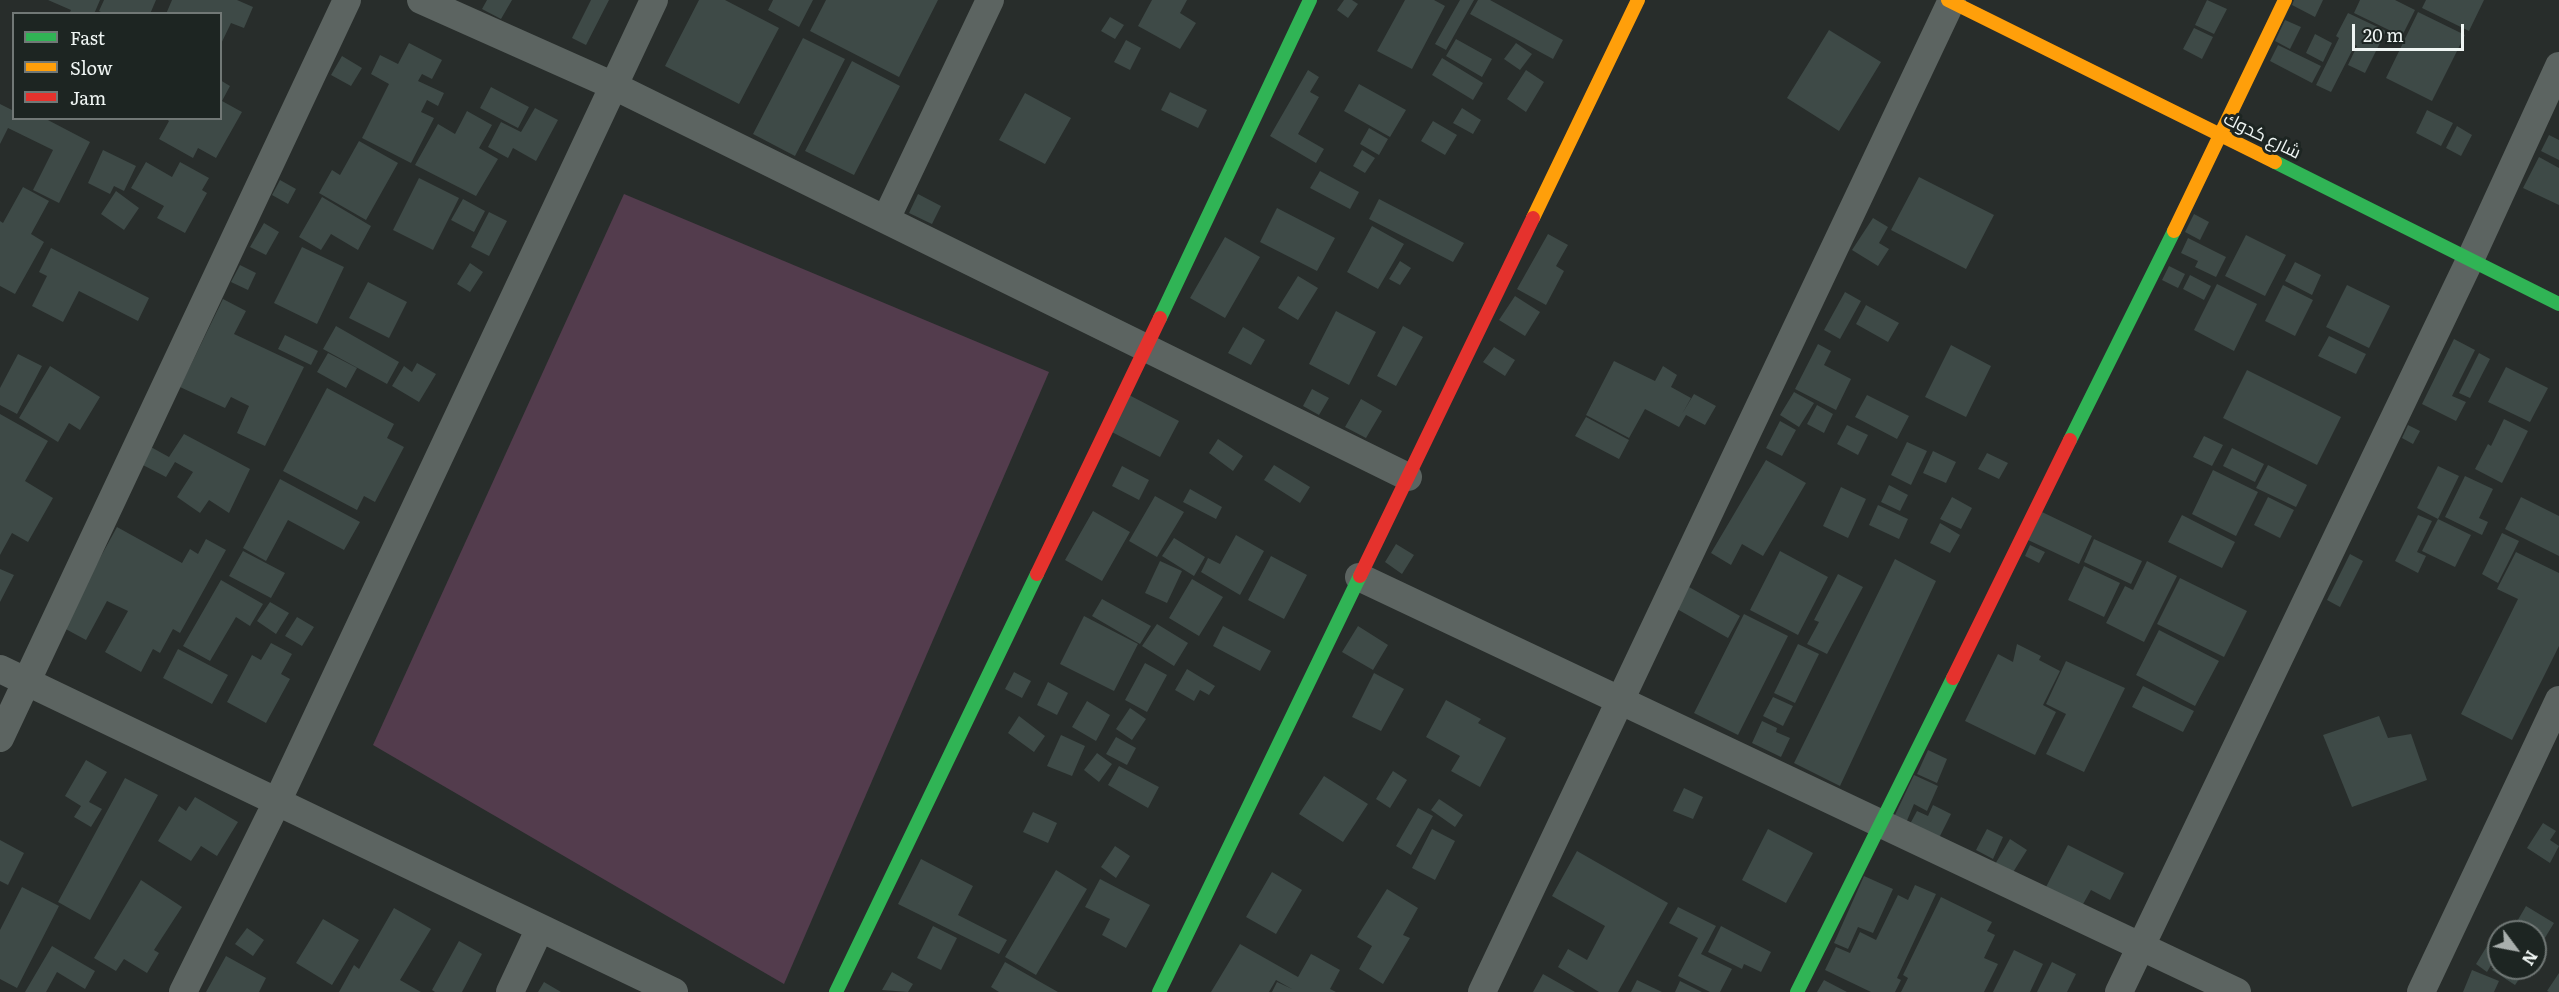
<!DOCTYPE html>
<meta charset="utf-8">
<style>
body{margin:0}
#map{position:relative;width:2559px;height:992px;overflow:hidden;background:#282d2b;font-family:Literata,serif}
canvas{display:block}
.legend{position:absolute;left:12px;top:12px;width:210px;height:108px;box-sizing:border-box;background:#1d2522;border:2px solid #717876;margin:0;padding:8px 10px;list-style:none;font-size:18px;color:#eff5f3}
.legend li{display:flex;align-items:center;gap:12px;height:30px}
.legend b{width:30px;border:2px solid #717876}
.north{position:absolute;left:2487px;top:920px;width:60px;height:60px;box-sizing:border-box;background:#1d2522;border:2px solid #717876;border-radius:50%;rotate:122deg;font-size:16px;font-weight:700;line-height:24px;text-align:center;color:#eff5f3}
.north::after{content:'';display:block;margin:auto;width:21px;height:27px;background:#a9afad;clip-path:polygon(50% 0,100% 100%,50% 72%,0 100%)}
.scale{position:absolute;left:2352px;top:24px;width:112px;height:27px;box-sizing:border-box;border:3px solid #eff5f3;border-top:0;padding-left:8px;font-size:18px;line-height:21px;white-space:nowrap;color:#eff5f3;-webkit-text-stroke:4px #1d2522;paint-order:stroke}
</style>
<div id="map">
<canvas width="2559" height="992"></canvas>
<ul class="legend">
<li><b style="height:8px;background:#30b455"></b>Fast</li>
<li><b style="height:8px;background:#ff9f0a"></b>Slow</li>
<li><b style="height:8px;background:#e5322d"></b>Jam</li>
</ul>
<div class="north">N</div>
<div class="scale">20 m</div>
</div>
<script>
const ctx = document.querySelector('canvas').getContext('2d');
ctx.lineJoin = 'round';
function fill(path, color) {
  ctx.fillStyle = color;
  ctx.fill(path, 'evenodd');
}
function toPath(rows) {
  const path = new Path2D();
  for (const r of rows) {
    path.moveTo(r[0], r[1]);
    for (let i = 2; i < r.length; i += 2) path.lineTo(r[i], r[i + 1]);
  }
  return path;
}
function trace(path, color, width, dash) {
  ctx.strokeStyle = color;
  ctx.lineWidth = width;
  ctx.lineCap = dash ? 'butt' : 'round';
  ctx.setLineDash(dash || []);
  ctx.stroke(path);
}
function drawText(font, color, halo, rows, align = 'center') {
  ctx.font = font + ' Literata,Cairo,serif';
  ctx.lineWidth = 6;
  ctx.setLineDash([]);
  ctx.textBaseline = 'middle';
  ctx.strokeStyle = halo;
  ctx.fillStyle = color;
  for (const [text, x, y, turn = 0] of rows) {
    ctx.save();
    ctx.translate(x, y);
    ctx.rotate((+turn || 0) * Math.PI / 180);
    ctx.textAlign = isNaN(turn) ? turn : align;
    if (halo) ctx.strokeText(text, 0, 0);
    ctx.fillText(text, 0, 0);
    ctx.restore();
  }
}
fill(toPath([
 [624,194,1049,372,784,984,373,745]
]), '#533c4d');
fill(toPath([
 [48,0,100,0,94,14,69,14,71,10],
 [104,0,156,0,150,14,105,14,99,11],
 [172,0,237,0,253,7,244,28,231,23,220,46,220,14,166,14],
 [487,0,512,0,501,19,482,9],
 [591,0,609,0,586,45,572,38],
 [699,0,725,0,779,28,739,104,665,66],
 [773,0,813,0,799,27,768,10],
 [826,0,938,0,899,77,810,31],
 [1152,0,1187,0,1180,13,1196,23,1180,49,1138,26],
 [1344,0,1352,0,1358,4,1348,18,1337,10],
 [1405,0,1434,0,1445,6,1412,69,1377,51],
 [1460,0,1474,0,1446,50,1435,44],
 [1478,0,1490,0,1563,40,1553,59,1470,14],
 [2207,0,2227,9,2214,34,2195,25],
 [2294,0,2323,0,2315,17,2292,5],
 [2360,0,2395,0,2415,10,2399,42,2386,37,2389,30,2354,13],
 [2426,0,2484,0,2469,31,2422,8],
 [2418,12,2465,35,2432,101,2386,78],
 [2348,13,2386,31,2365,73,2348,65,2357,46,2355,45,2331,92,2316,85,2339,38,2336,36],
 [1110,17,1124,25,1115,39,1101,31],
 [2285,20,2301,27,2290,49,2275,41],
 [2194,28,2213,37,2202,59,2183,49],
 [1829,30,1881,62,1839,131,1787,98],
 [2315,34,2332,43,2323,62,2306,53],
 [803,38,845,59,795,156,753,134],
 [1456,39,1492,59,1482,77,1446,56],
 [1126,40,1141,48,1130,70,1114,62],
 [409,43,442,60,432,79,422,74,418,81,444,93,438,106,427,100,421,112,434,118,411,163,362,138,389,84,371,74,380,55,398,64],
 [1516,43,1532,54,1520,70,1504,59],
 [2278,45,2321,66,2312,83,2270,61],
 [342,56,362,68,351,86,331,75],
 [1442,58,1483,83,1473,100,1432,75],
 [852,61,900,86,854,175,805,151],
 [1308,70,1319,77,1310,92,1319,97,1298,134,1324,149,1316,163,1270,136],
 [1526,70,1544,82,1526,112,1507,99],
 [220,80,230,86,222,101,242,112,216,158,198,148,193,158,159,139,169,121,165,118,220,118],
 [1359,84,1406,110,1390,137,1344,111],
 [491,87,529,107,518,128,480,108],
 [1170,92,1207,110,1198,128,1161,110],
 [1025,93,1071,118,1045,164,999,140],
 [0,104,14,111,14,118,44,118,90,142,59,203,33,190,53,150,8,128,0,144],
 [535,108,558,120,536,161,513,148,508,158,488,147,501,122,521,132],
 [1462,108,1481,120,1473,134,1453,123],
 [2427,110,2453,123,2441,146,2416,133],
 [467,111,492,125,479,148,498,159,476,196,415,165,438,124,455,134],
 [1433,121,1457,135,1445,155,1421,141],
 [2457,126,2472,135,2461,156,2446,148],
 [1369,128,1388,139,1379,155,1360,144],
 [2549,135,2559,140,2559,160,2541,151],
 [359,141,398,163,366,220,319,193,332,170,340,175],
 [103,150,136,166,124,191,114,186,110,194,88,183],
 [1362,150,1375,158,1365,173,1353,166],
 [2539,157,2559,168,2559,205,2523,188],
 [146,162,172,177,180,162,209,178,202,190,207,193,185,233,157,218,164,206,131,188],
 [1320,171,1359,192,1350,209,1310,188],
 [1919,177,1994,215,1966,269,1891,230],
 [419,178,459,198,433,250,393,230],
 [280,180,296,189,288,204,272,195],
 [23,187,49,201,31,234,44,242,15,294,0,286,0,221,3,223],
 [116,191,139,208,124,230,101,214],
 [918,194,941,206,932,224,909,213],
 [322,197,371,226,358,250,331,234,321,250,299,237],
 [463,199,485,211,474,232,451,220],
 [1379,199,1464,243,1453,262,1369,219],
 [1277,208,1335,238,1317,271,1260,242],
 [489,212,507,221,489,256,471,247],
 [2194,214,2209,222,2200,240,2185,232],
 [1873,218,1888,227,1879,243,1889,249,1878,266,1852,250],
 [264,223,279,232,266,255,250,247],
 [1372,226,1404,244,1378,289,1347,272],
 [1548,234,1568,245,1556,266,1564,271,1546,305,1517,289],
 [2246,235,2286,255,2265,296,2225,276],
 [1225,237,1260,257,1225,318,1190,298],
 [2188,238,2226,257,2216,277,2195,267,2198,261,2181,253],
 [302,247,344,267,317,324,274,303],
 [51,248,149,298,138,321,79,291,63,322,32,306,47,276,39,272],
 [1400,261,1411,268,1400,285,1389,279],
 [2295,262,2321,275,2312,295,2285,281],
 [470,263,483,272,470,292,457,284],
 [240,265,256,273,248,290,231,282],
 [2169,266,2185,274,2178,288,2162,280],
 [2190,275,2211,286,2204,300,2183,289],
 [1298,276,1318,288,1298,320,1278,308],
 [368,282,407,302,389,338,349,318],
 [2217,284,2257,304,2234,351,2194,330],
 [2283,285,2313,300,2295,336,2265,321],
 [2347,285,2390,306,2369,348,2326,327],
 [1845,292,1861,301,1840,339,1824,330],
 [1515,296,1540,312,1525,336,1499,320],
 [223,299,246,311,234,334,304,367,265,446,237,433,249,406,231,397,225,408,180,387],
 [1866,305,1899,323,1888,342,1856,324],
 [1336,311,1376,332,1349,385,1309,364],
 [336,326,399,362,387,384,323,349],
 [1403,326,1423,337,1396,386,1377,376],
 [1243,327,1265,340,1251,365,1228,353],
 [285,335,318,351,311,365,278,349],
 [2329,336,2366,354,2356,374,2318,356],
 [2454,339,2475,350,2452,396,2466,402,2456,421,2422,404],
 [1818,344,1831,351,1824,365,1851,379,1836,410,1795,389],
 [1951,345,1991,366,1966,417,1925,397],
 [1494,347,1515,360,1505,376,1483,362],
 [328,353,357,368,346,388,317,372],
 [2479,353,2490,359,2470,398,2459,393],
 [18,354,42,366,17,414,0,405,0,388],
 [1614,361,1655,381,1663,366,1677,375,1671,387,1691,398,1682,414,1694,394,1716,406,1705,425,1686,415,1679,427,1645,409,1629,438,1586,415],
 [417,363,436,374,419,402,392,386,404,366,412,372],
 [50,366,100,397,80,430,69,423,58,442,19,418],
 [2506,367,2548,388,2530,422,2488,402],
 [2247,370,2341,417,2317,465,2223,418],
 [327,388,394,424,387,438,404,447,375,502,364,496,357,510,283,471],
 [1312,389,1329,398,1319,415,1303,406],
 [1794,392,1814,403,1799,427,1780,415],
 [1129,395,1179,421,1160,457,1110,431],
 [1867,395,1909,416,1897,439,1855,417],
 [1361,399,1382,411,1366,438,1345,427],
 [1817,405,1833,414,1824,433,1807,424],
 [0,414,48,441,25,481,53,498,28,542,12,533,0,555],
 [1586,417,1629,440,1619,459,1575,436],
 [2504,419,2528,431,2502,483,2475,469,2488,444,2491,446],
 [1780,421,1796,430,1782,456,1766,448],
 [1847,425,1868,435,1858,455,1837,444],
 [2408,425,2420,431,2413,444,2402,438],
 [184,434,250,469,229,513,209,500,200,513,177,497,193,472,175,462,166,477,139,463,149,446,169,457],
 [2204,436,2223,445,2212,466,2193,457],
 [1218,439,1243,456,1233,471,1209,453],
 [1907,442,1927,451,1911,485,1891,475],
 [2232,448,2264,464,2255,482,2223,466],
 [1933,451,1956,462,1946,483,1923,473],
 [1987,453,2008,463,1999,479,1978,469],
 [1766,460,1806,483,1763,556,1742,544,1731,565,1711,553],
 [1274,465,1310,487,1300,503,1264,480],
 [2268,465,2307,485,2296,507,2256,488],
 [1122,466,1149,480,1139,500,1112,486],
 [2438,466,2459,476,2438,519,2417,508],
 [2213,470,2258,492,2236,536,2192,514],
 [2465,476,2493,489,2479,518,2488,522,2482,535,2445,517],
 [280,479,360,522,344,550,288,520,266,561,243,548],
 [1889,485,1908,495,1900,511,1881,502],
 [1841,487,1866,499,1848,538,1823,526],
 [1190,489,1222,507,1216,519,1183,502],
 [1155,496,1184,512,1157,557,1129,541],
 [1952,497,1972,508,1961,529,1940,519],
 [2268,497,2294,510,2280,538,2254,525],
 [2521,497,2559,516,2559,556,2505,529],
 [1878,505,1908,519,1899,539,1869,525],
 [1093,511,1130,532,1102,581,1065,560],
 [2042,512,2092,536,2079,564,2028,540],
 [2182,515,2235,542,2222,568,2168,542],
 [2418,515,2432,521,2417,552,2426,556,2418,573,2395,561],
 [2438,519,2471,535,2455,567,2422,551],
 [1940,523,1960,535,1950,553,1930,543],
 [117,527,182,563,190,549,198,554,206,539,226,550,180,633,173,629,160,653,153,649,141,672,105,652,128,611,107,601,86,640,62,627],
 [2502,533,2519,541,2498,583,2482,574],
 [1236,535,1264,551,1240,595,1201,572,1208,558,1220,564],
 [1174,538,1205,557,1194,576,1162,556],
 [2094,539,2142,561,2131,584,2084,562],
 [1396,544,1414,555,1402,574,1385,562],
 [2030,545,2045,552,2039,563,2025,556],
 [243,551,285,573,271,598,229,576],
 [1780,551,1828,577,1798,635,1750,610],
 [2516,552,2559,573,2559,646,2512,740,2461,714,2518,599,2497,589],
 [2350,554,2363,561,2340,607,2327,600],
 [1271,556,1307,575,1284,619,1248,600],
 [1895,559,1936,581,1840,786,1794,763],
 [1160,561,1182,571,1167,603,1145,593],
 [2147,561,2177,576,2144,642,2106,623,2125,586,2133,590],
 [2084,566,2120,583,2104,617,2068,600],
 [0,569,14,575,0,602],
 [1838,574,1863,587,1827,654,1807,644,1819,622,1814,620],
 [2180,578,2247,611,2224,657,2157,624],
 [1192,579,1223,597,1199,636,1169,618],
 [221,580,263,604,250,626,236,617,210,661,183,646],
 [1689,587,1740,616,1728,638,1677,609],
 [1102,599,1151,626,1140,644,1092,616],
 [270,602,289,613,276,634,257,621],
 [1744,614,1788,636,1738,735,1694,713],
 [1084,616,1138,644,1114,691,1060,664],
 [297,617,314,627,302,646,285,636],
 [1157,624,1188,643,1174,666,1142,646],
 [1223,626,1271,651,1260,671,1213,646],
 [1358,626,1388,645,1373,670,1342,652],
 [2159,630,2219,661,2195,706,2136,675],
 [271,643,292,654,281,674,290,679,266,723,227,702,252,655,261,660],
 [1798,644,1819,654,1795,703,1774,693],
 [2017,644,2041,656,2039,660,2060,671,2043,705,2056,712,2035,755,1965,721,1998,654,2013,662],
 [178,649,228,675,212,704,163,678],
 [2066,661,2125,688,2084,772,2046,754,2066,714,2046,704],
 [1145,663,1167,675,1147,712,1125,700],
 [1187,669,1215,686,1209,695,1200,690,1194,701,1175,690],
 [1014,672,1031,681,1022,698,1005,689],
 [1374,673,1404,689,1381,731,1352,717],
 [1048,682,1068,693,1057,715,1037,705],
 [2143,686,2194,711,2183,732,2132,707],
 [1773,697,1793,706,1783,726,1763,716],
 [1446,700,1481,719,1478,723,1506,738,1480,787,1451,771,1460,756,1426,737],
 [1087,701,1110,715,1096,741,1072,727],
 [1130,708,1146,719,1132,740,1116,729],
 [1019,716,1045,736,1034,752,1008,733],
 [2379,716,2388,738,2411,734,2427,780,2352,807,2323,735],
 [1762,721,1777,728,1776,732,1790,738,1781,757,1752,743],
 [1061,735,1085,746,1072,776,1047,766],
 [1116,737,1136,748,1127,765,1106,754],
 [1928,750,1947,759,1937,783,1917,774],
 [1097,753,1112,764,1099,782,1084,770],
 [86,760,107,772,89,802,102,809,91,827,74,817,81,806,65,796],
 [1119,766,1159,787,1148,808,1108,785],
 [1393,771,1407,780,1390,808,1376,799],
 [1914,775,1938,786,1927,811,1914,804,1906,823,1894,817],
 [1324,776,1368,804,1343,842,1299,814],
 [125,778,158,795,90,920,58,902],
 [1684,788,1703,797,1693,819,1673,811],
 [195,797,238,822,217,856,201,846,191,861,158,841,179,806,186,811],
 [1439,799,1463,815,1455,827,1431,810],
 [1933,805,1951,814,1939,838,1910,824,1917,811,1928,816],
 [1418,808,1433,816,1411,855,1396,846],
 [1033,812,1057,823,1048,843,1023,832],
 [2543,823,2556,831,2550,840,2559,846,2550,863,2527,848],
 [1432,829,1455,841,1435,880,1412,868],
 [1768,829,1813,853,1786,903,1742,880],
 [1987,829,2003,837,1993,859,1976,850],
 [2010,839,2027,850,2010,877,1994,866],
 [0,840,24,853,8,885,0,881],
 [2068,845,2124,873,2110,900,2091,890,2082,906,2046,887],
 [1115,846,1130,856,1116,878,1101,867],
 [1577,851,1668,903,1618,992,1599,992,1558,967,1568,949,1587,960,1605,926,1552,896],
 [921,859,973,886,958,915,1007,940,999,954,898,904],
 [1056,870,1087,889,1036,975,1005,957],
 [1272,872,1302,890,1276,934,1246,917],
 [1864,876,1893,889,1873,933,1858,927,1848,949,1834,943],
 [1100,879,1150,905,1126,948,1102,935,1110,919,1085,907],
 [141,880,182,907,154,950,159,953,147,973,124,959,116,971,94,958],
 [1915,885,1936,894,1897,978,1901,980,1895,992,1871,992,1825,970,1836,947,1850,953,1860,932,1876,940,1898,895,1908,900],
 [22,887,59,906,17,988,0,979,0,930],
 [1387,889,1418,908,1403,935,1410,938,1383,984,1359,969,1372,946,1357,937],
 [1941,897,1992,922,1987,931,1995,935,1984,958,1998,964,1984,992,1901,992,1908,978,1903,975],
 [2526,906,2554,923,2540,946,2535,944,2535,932,2512,930],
 [1678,907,1716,926,1701,954,1732,969,1720,992,1710,992,1678,976,1698,938,1669,923],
 [394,908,431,929,400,980,421,992,339,992,354,965,359,969],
 [323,919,359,940,332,985,296,963],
 [933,926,957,938,941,970,917,958],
 [1721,926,1771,952,1761,972,1744,964,1742,969,1708,952],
 [247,928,264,940,253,956,235,944],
 [459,941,482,954,462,992,435,992,432,990],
 [1240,944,1298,977,1311,954,1315,956,1340,970,1330,989,1336,992,1272,992,1277,982,1292,989,1276,980,1269,992,1211,992],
 [52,946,95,971,85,989,57,972,46,992,25,992],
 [2487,946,2498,953,2487,972,2476,964],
 [2014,950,2043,964,2030,992,1993,992],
 [226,956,266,978,259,992,206,992],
 [2499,961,2499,968,2526,969,2515,985,2492,970],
 [1005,962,1058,992,999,992,991,987],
 [2052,962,2076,974,2067,992,2037,992],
 [2472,970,2499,981,2494,992,2463,992],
 [892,972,913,984,908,992,882,990],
 [2559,973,2559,992,2549,992,2547,991],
 [1543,974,1575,992,1533,992],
 [1637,980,1662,992,1631,992],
 [1824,980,1847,992,1817,992],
 [1680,981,1702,992,1675,992],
 [544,982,561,992,538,992]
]), '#3e4a47');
trace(toPath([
 [421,0,614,86,1408,477],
 [886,219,990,0],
 [1359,577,2237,992],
 [0,669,674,992],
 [0,738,347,0],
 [183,992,277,802,654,0],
 [510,992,540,928],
 [1482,992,1952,0],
 [2119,992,2470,260,2559,66],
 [2421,992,2559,700]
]), '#5c6461', 28);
trace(toPath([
 [2275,162,2559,304],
 [1160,318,1310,0],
 [2070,440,2174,231],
 [836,992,1037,574],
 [1159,992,1360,576],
 [1797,992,1953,678]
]), '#30b455', 14);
trace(toPath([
 [1948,0,2275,162],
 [1533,218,1638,0],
 [2174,231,2285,0]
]), '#ff9f0a', 14);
trace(toPath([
 [1037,574,1160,318],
 [1360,576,1533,218],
 [1953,678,2070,440]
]), '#e5322d', 14);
drawText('18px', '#eff5f3', '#1d2522', [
 ["شارع كدوك",2262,136,26]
]);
</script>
